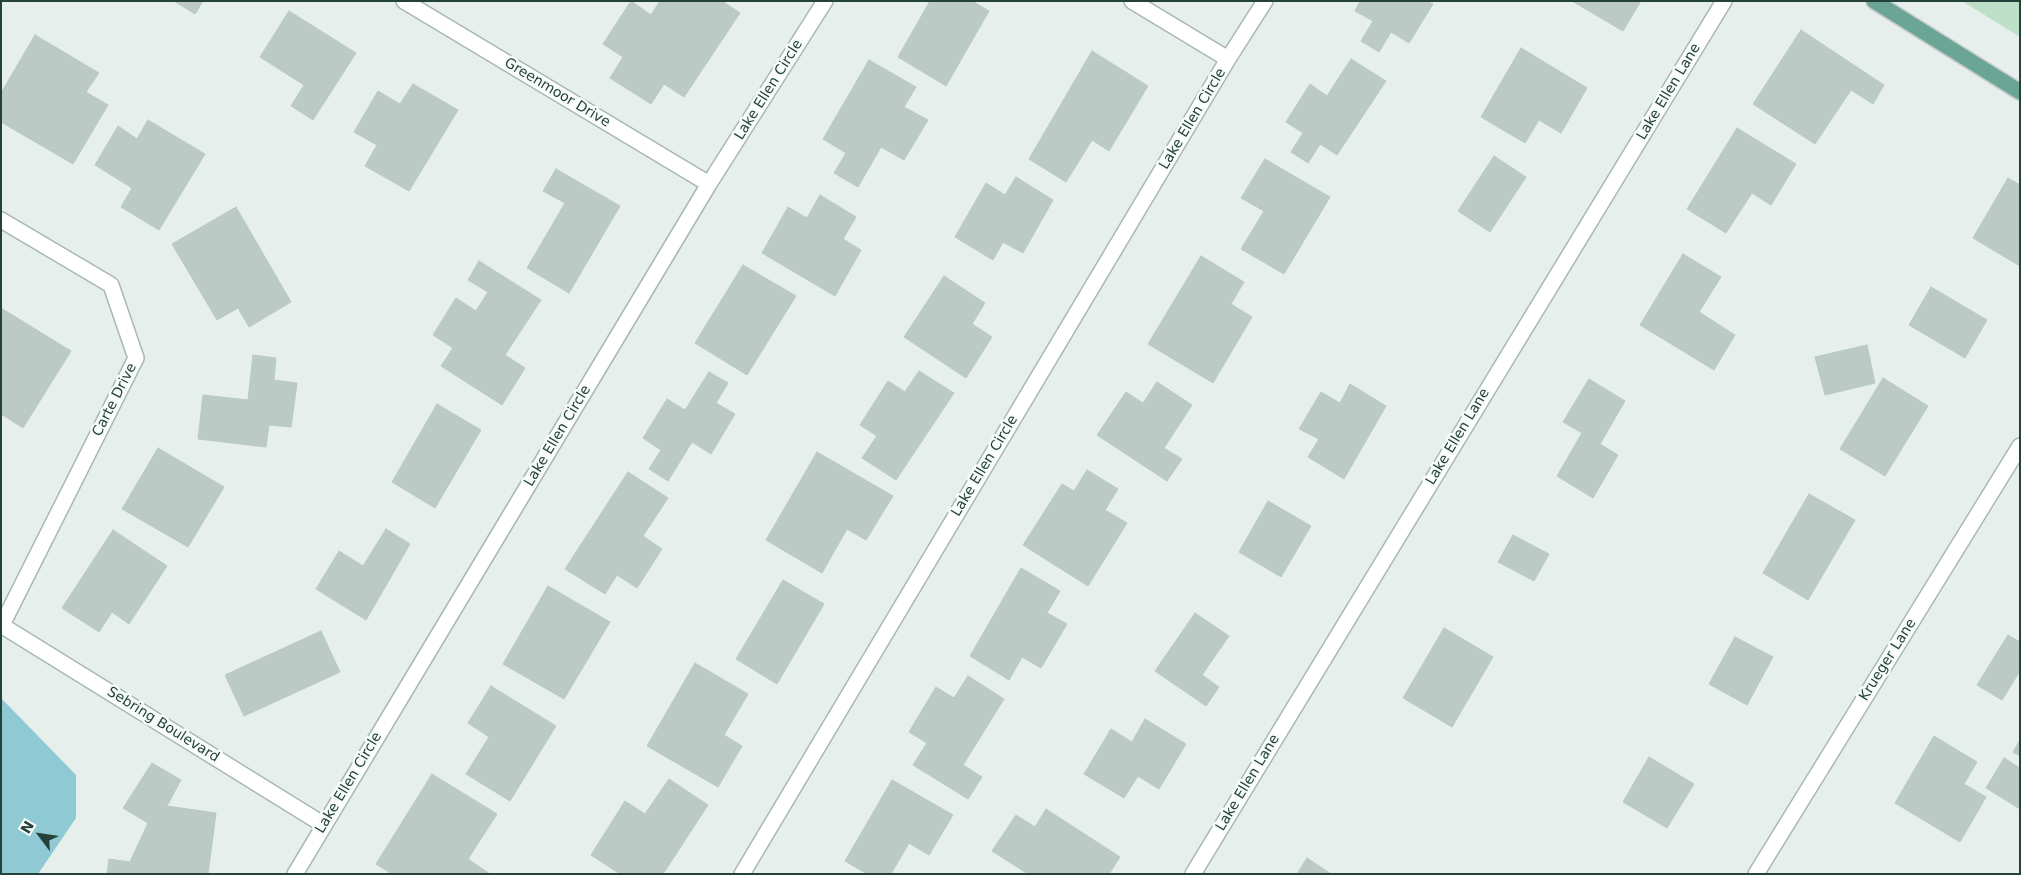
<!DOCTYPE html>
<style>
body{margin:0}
#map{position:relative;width:2021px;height:875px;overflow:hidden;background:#e6efeb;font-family:"DejaVu Sans",sans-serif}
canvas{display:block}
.frame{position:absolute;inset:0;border:2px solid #24423a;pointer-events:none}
.north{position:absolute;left:15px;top:810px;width:50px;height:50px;-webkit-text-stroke:4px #f7fbf9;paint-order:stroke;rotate:301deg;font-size:14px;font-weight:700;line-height:20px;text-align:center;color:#24423a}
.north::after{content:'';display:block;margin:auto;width:18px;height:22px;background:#24423a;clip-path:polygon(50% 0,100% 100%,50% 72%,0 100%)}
</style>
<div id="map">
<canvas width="2021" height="875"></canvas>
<div class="frame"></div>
<div class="north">N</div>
</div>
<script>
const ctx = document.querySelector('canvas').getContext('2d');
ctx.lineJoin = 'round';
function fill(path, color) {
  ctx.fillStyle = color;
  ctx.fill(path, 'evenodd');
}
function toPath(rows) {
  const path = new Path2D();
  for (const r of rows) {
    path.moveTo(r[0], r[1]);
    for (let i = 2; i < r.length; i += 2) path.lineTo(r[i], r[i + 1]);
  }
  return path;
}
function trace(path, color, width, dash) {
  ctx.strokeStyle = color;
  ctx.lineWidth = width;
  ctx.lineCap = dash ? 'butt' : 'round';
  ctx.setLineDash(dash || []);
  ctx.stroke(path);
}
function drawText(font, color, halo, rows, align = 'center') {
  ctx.font = font + ' "DejaVu Sans",sans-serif';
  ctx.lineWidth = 5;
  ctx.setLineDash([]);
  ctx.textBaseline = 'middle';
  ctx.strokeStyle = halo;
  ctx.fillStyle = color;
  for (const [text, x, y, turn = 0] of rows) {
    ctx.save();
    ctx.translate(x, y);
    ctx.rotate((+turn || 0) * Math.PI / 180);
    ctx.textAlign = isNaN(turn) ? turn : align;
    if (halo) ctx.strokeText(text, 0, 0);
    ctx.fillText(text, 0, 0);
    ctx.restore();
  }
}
fill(toPath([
 [1962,1,2020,1,2020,37]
]), '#bfe0c8');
fill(toPath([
 [1,698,76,775,76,818,38,874,1,874]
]), '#8ec9d4');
const building = toPath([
 [174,1,203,1,195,14,174,1],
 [631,1,651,15,660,1,722,1,740,13,684,97,664,84,651,104,610,78,623,57,603,44,631,1],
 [930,1,972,1,989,11,946,86,898,57,930,1],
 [1360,1,1427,1,1433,4,1409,43,1391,32,1379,52,1361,41,1373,21,1355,11,1360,1],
 [1572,1,1641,1,1623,31,1572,1],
 [289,11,356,53,313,120,291,106,304,85,260,57,289,11],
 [1801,30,1884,85,1873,104,1851,90,1815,144,1753,104,1801,30],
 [35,35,99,73,86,92,108,105,73,164,1,122,1,93,35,35],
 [1521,48,1587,88,1561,133,1539,120,1525,143,1481,117,1521,48],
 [1092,51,1148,86,1109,151,1092,140,1066,182,1029,159,1092,51],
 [1351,59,1386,81,1337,155,1320,144,1308,163,1291,152,1303,133,1286,122,1310,84,1327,96,1351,59],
 [869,60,916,87,904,107,928,120,904,160,881,147,858,187,834,173,846,153,823,139,869,60],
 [413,84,458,110,409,191,365,166,377,145,354,132,378,91,400,104,413,84],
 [148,120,205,154,159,230,121,207,132,188,95,165,118,126,137,139,148,120],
 [1737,128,1796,164,1771,205,1752,193,1726,233,1687,209,1737,128],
 [1494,156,1526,177,1490,232,1458,211,1494,156],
 [1265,159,1330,197,1284,274,1241,249,1264,211,1241,198,1265,159],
 [556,169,620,206,569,293,527,268,565,203,543,191,556,169],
 [1016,177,1053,200,1023,253,1003,242,993,260,955,237,986,183,1005,195,1016,177],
 [2008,178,2020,185,2020,266,1973,238,2008,178],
 [820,195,856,217,843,239,861,250,835,296,762,253,788,207,807,218,820,195],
 [236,207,291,302,249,327,238,308,217,320,172,244,236,207],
 [1683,254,1721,277,1699,312,1735,335,1714,370,1640,325,1683,254],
 [1201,256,1244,282,1231,304,1252,317,1213,383,1148,344,1201,256],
 [479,261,541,300,505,355,525,368,502,405,441,366,453,348,433,335,456,298,476,311,488,292,468,280,479,261],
 [743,265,796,296,747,375,695,343,743,265],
 [944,276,985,303,972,324,992,337,966,378,904,337,944,276],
 [1931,287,1987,320,1965,358,1909,325,1931,287],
 [1,308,71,351,23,428,1,414,1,308],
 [1867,345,1875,383,1825,395,1815,357,1867,345],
 [253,355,276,358,274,380,297,383,291,427,269,425,266,447,198,439,203,395,248,400,253,355],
 [919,371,954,393,896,480,862,458,877,436,860,425,888,381,905,392,919,371],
 [709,372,728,383,716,403,735,414,711,454,692,442,668,481,649,469,661,450,643,438,667,399,685,410,709,372],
 [1883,378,1928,406,1885,476,1840,449,1883,378],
 [1589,379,1625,401,1600,444,1618,455,1593,498,1557,476,1582,433,1563,422,1589,379],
 [1157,382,1192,405,1164,448,1182,459,1167,481,1097,435,1126,392,1143,403,1157,382],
 [1350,384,1386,406,1344,479,1308,457,1319,439,1299,429,1321,392,1340,403,1350,384],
 [437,404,481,430,435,508,392,482,437,404],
 [158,448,224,487,188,547,122,509,158,448],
 [817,452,893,496,866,540,847,529,822,573,766,540,817,452],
 [1087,470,1118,489,1105,510,1127,523,1088,586,1023,545,1062,484,1074,491,1087,470],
 [628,472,668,498,643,536,662,549,637,588,617,575,605,594,565,569,628,472],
 [1809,494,1855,520,1808,600,1763,573,1809,494],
 [1268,501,1311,526,1281,577,1239,552,1268,501],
 [386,529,410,544,366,620,316,589,339,551,363,566,386,529],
 [113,530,167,566,129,624,112,612,99,632,62,608,113,530],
 [1513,535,1549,554,1534,581,1498,562,1513,535],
 [1021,568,1060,591,1047,613,1067,624,1041,668,1022,657,1009,680,970,656,1021,568],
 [783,580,824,604,777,684,736,659,783,580],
 [548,586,610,622,564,699,503,664,548,586],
 [1195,613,1229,636,1202,675,1219,687,1206,706,1155,671,1195,613],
 [1444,628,1493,657,1452,727,1403,698,1444,628],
 [321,631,340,672,244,716,225,675,321,631],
 [2008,635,2020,642,2020,671,2002,700,1977,685,2008,635],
 [1735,637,1773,657,1747,705,1709,684,1735,637],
 [695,663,748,694,724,735,742,746,718,787,647,746,695,663],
 [968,676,1004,699,963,765,982,777,968,799,913,765,927,743,909,732,936,687,954,698,968,676],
 [491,686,556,726,510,801,466,774,489,737,468,723,491,686],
 [1145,719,1186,744,1159,789,1138,776,1124,798,1084,774,1111,729,1132,742,1145,719],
 [1934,736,1977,762,1964,784,1986,797,1960,842,1895,803,1934,736],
 [2020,740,2020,756,2013,752,2020,740],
 [1649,757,1694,784,1667,828,1623,802,1649,757],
 [2004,758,2020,768,2020,809,1986,788,2004,758],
 [152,763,181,780,167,806,216,813,208,874,107,874,109,859,130,862,148,823,123,808,152,763],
 [432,774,497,814,468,859,490,874,392,874,376,864,432,774],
 [669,779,708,805,663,874,620,874,591,855,625,801,645,814,669,779],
 [892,780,953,815,929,855,909,843,891,874,867,874,845,861,892,780],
 [1046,809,1120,857,1109,874,1028,874,992,851,1016,815,1035,827,1046,809],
 [1307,858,1331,874,1297,874,1307,858]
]);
fill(building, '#bbcac4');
trace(building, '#b8c9c2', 1);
const minor = toPath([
 [404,1,709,184],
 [1132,1,1228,59],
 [1,220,111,285,136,358,2,625],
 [1,625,324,825],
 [295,874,709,184,825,1],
 [742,874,1228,59,1265,1],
 [1193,874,1724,1],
 [1756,874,2020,446]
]);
const major = toPath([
 [1874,1,2020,92]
]);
trace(minor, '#a8b8b2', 18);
trace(major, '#c2cac8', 18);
trace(minor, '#fff', 15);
trace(major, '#6aa596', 15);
drawText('14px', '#24423a', '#f7fbf9', [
 ["Lake Ellen Circle",769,90,-58],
 ["Lake Ellen Lane",1669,92,-59],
 ["Greenmoor Drive",557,93,31],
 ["Lake Ellen Circle",1193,119,-59],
 ["Carte Drive",115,400,-63],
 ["Lake Ellen Circle",558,436,-59],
 ["Lake Ellen Lane",1458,437,-59],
 ["Lake Ellen Circle",985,466,-59],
 ["Krueger Lane",1888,660,-58],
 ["Sebring Boulevard",163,725,32],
 ["Lake Ellen Circle",349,783,-59],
 ["Lake Ellen Lane",1248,783,-59]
]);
</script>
